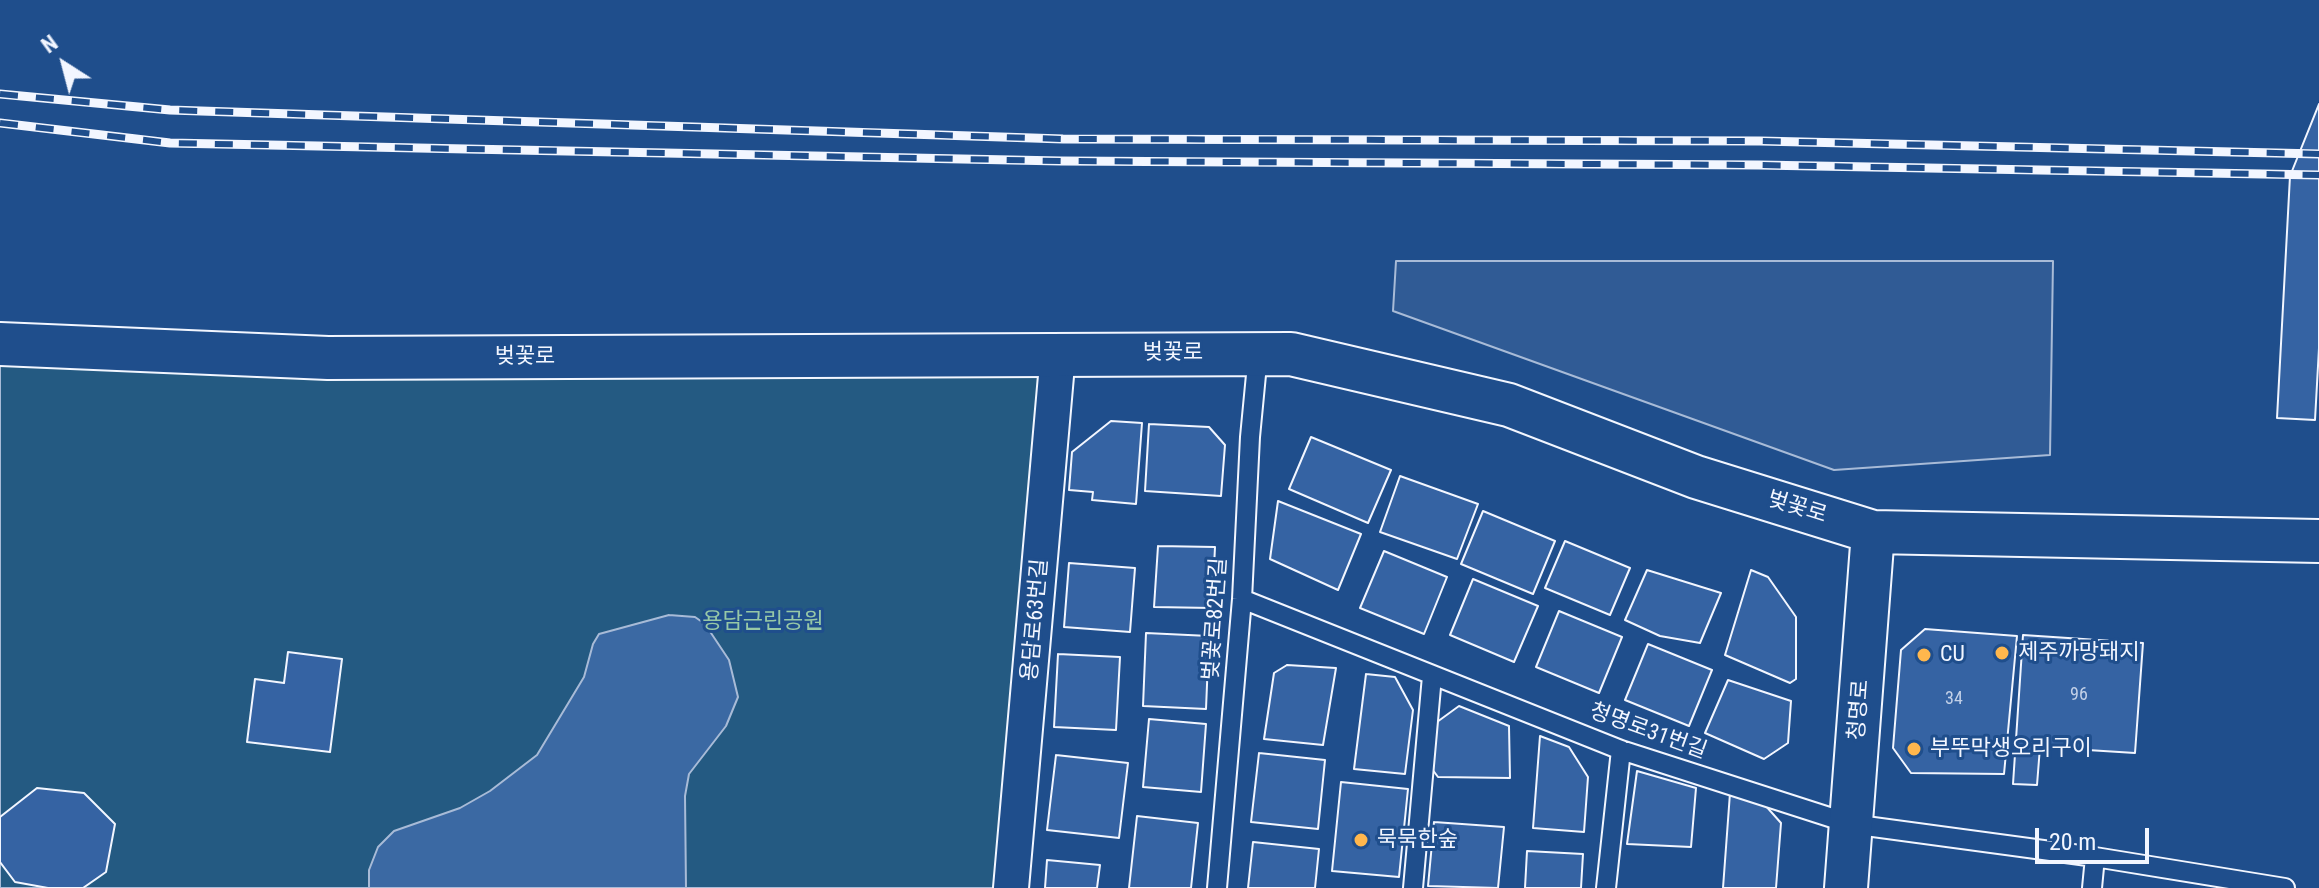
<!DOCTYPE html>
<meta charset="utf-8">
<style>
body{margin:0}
#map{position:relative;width:2319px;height:888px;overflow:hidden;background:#1f4e8c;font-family:"Roboto Condensed",sans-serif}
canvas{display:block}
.north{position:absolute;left:24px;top:24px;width:80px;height:80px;-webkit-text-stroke:6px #1f4e8c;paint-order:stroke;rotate:324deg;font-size:22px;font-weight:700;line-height:32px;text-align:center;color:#f2f6ff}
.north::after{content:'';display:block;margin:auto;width:28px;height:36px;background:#f2f6ff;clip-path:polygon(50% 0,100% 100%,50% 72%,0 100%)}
.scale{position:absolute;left:2035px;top:828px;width:114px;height:36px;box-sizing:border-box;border:4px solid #f2f6ff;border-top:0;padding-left:10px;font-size:24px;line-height:28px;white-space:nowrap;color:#f2f6ff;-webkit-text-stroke:6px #1f4e8c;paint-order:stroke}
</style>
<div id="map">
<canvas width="2319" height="888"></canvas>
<div class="north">N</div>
<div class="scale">20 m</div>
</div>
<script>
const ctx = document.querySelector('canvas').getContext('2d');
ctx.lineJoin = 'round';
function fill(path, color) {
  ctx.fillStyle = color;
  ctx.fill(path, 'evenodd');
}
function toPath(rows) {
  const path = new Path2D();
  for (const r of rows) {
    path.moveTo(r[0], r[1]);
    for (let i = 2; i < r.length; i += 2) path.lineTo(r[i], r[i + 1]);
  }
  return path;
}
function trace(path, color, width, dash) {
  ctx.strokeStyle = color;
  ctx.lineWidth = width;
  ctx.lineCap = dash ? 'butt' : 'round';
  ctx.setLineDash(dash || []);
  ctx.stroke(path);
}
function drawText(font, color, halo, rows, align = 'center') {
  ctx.font = font + ' "Roboto Condensed","Noto Sans KR",sans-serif';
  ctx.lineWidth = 6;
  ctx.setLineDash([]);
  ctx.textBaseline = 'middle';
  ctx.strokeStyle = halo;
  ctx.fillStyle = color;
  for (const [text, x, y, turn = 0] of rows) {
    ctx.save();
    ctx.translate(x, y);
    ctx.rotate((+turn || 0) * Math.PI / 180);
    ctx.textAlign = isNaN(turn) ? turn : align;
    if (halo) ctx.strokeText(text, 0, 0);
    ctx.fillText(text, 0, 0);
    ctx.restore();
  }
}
const green = toPath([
 [0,343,1058,353,1009,888,0,888,0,343]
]);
fill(green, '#245a82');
trace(green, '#a8bbd7', 2);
const parking = toPath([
 [1396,261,2053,261,2050,455,1834,470,1393,311,1396,261]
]);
fill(parking, '#305b95');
trace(parking, '#a8bbd7', 2);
const water = toPath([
 [669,615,695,617,705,624,729,660,738,697,726,726,689,774,685,796,686,888,369,888,369,870,378,847,394,831,460,808,490,791,537,755,584,677,593,644,599,634,669,615]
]);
fill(water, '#3b69a3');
trace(water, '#a8bbd7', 2);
const building = toPath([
 [2319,104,2319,348,2315,420,2277,418,2290,176,2319,104],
 [1111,421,1142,423,1136,504,1092,500,1093,492,1069,490,1072,452,1111,421],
 [1149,424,1209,427,1225,445,1221,496,1145,491,1149,424],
 [1311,437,1391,470,1368,523,1289,489,1311,437],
 [1400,476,1478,504,1457,559,1380,532,1400,476],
 [1278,501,1361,534,1338,590,1270,559,1278,501],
 [1483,511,1555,541,1533,594,1461,564,1483,511],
 [1565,541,1630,568,1610,615,1545,588,1565,541],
 [1158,546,1215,547,1212,608,1154,607,1158,546],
 [1384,551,1447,577,1424,634,1360,608,1384,551],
 [1069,563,1135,568,1130,632,1064,627,1069,563],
 [1647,570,1721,593,1700,643,1660,636,1625,620,1647,570],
 [1751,570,1768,577,1796,617,1796,679,1790,683,1725,655,1751,570],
 [1473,579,1538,606,1514,662,1450,635,1473,579],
 [1559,611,1622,637,1599,693,1536,667,1559,611],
 [1925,629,2017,636,2004,774,1911,773,1893,748,1901,650,1925,629],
 [1146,633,1209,636,1206,709,1143,706,1146,633],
 [2023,635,2143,643,2135,753,2040,747,2037,785,2013,784,2023,635],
 [1648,644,1712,670,1689,726,1625,700,1648,644],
 [288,652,342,659,330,752,247,742,255,679,284,683,288,652],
 [1058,654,1120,657,1116,730,1054,727,1058,654],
 [1287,665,1336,668,1323,745,1264,739,1274,673,1287,665],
 [1366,674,1395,677,1413,710,1405,774,1354,769,1366,674],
 [1728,680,1791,701,1788,743,1764,759,1705,733,1728,680],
 [1459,706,1509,726,1510,778,1438,777,1432,769,1437,722,1459,706],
 [1149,719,1206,724,1201,792,1143,787,1149,719],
 [1540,736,1569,747,1588,777,1584,832,1533,828,1540,736],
 [1259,753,1325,760,1318,829,1251,822,1259,753],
 [1056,755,1128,763,1119,838,1047,830,1056,755],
 [1637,771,1696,788,1691,847,1627,844,1637,771],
 [1341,782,1408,789,1399,877,1332,871,1341,782],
 [37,788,84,793,115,824,106,872,83,888,48,888,15,882,0,862,0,817,37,788],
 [1730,793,1765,805,1781,823,1776,888,1723,888,1730,793],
 [1137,816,1198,823,1191,888,1129,888,1137,816],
 [1434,822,1504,827,1498,888,1428,886,1434,822],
 [1253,842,1319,849,1315,888,1248,888,1253,842],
 [1527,851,1583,854,1581,888,1525,888,1527,851],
 [1047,860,1100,865,1097,888,1045,888,1047,860]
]);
fill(building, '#3563a3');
trace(building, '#f2f6ff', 2);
const service = toPath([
 [1242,599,1621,750,1851,824,2095,857,2285,888],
 [1217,888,1242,599,1250,437,1258,354],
 [1413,888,1432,676],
 [1606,888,1621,750],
 [2092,888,2095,857]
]);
const minor = toPath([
 [1011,888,1058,353]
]);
const tertiary = toPath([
 [0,344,328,358,1291,354,1509,405,1696,477,1873,532,2319,541],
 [1846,888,1873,532]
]);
trace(service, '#f2f6ff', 22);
trace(minor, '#f2f6ff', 38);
trace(tertiary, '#f2f6ff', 46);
trace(service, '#1f4e8c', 18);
trace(minor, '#1f4e8c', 34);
trace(tertiary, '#1f4e8c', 42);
const rail = toPath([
 [0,94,170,110,1063,139,1760,141,2319,154],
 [0,123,170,143,1061,161,1759,165,2319,175]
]);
trace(rail, '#f2f6ff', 9);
trace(rail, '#1f4e8c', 6, [18]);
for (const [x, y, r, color] of [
 [2002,653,8,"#ffb74d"],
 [1924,655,8,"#ffb74d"],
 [1914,749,8,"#ffb74d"],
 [1361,840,8,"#ffb74d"]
]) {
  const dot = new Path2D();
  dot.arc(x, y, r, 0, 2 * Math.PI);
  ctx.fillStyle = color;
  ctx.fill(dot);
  trace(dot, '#1f4e8c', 3);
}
drawText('18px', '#c3d1e8', null, [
 ["96",2079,695],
 ["34",1954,699]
]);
drawText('22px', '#f2f6ff', '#1f4e8c', [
 ["벚꽃로",1173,353],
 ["벚꽃로",525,357],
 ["벚꽃로",1797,508,17],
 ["벚꽃로82번길",1216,619,-86],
 ["용담로63번길",1036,620,-85],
 ["청명로",1860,710,-86],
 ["청명로31번길",1648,732,20]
]);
drawText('22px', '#97c8a6', '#1f4e8c', [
 ["용담근린공원",763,622]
]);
drawText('22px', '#f2f6ff', '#1f4e8c', [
 ["제주까망돼지",2018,653],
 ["CU",1940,655],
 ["부뚜막생오리구이",1930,749],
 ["묵묵한숲",1377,840]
], 'left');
</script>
